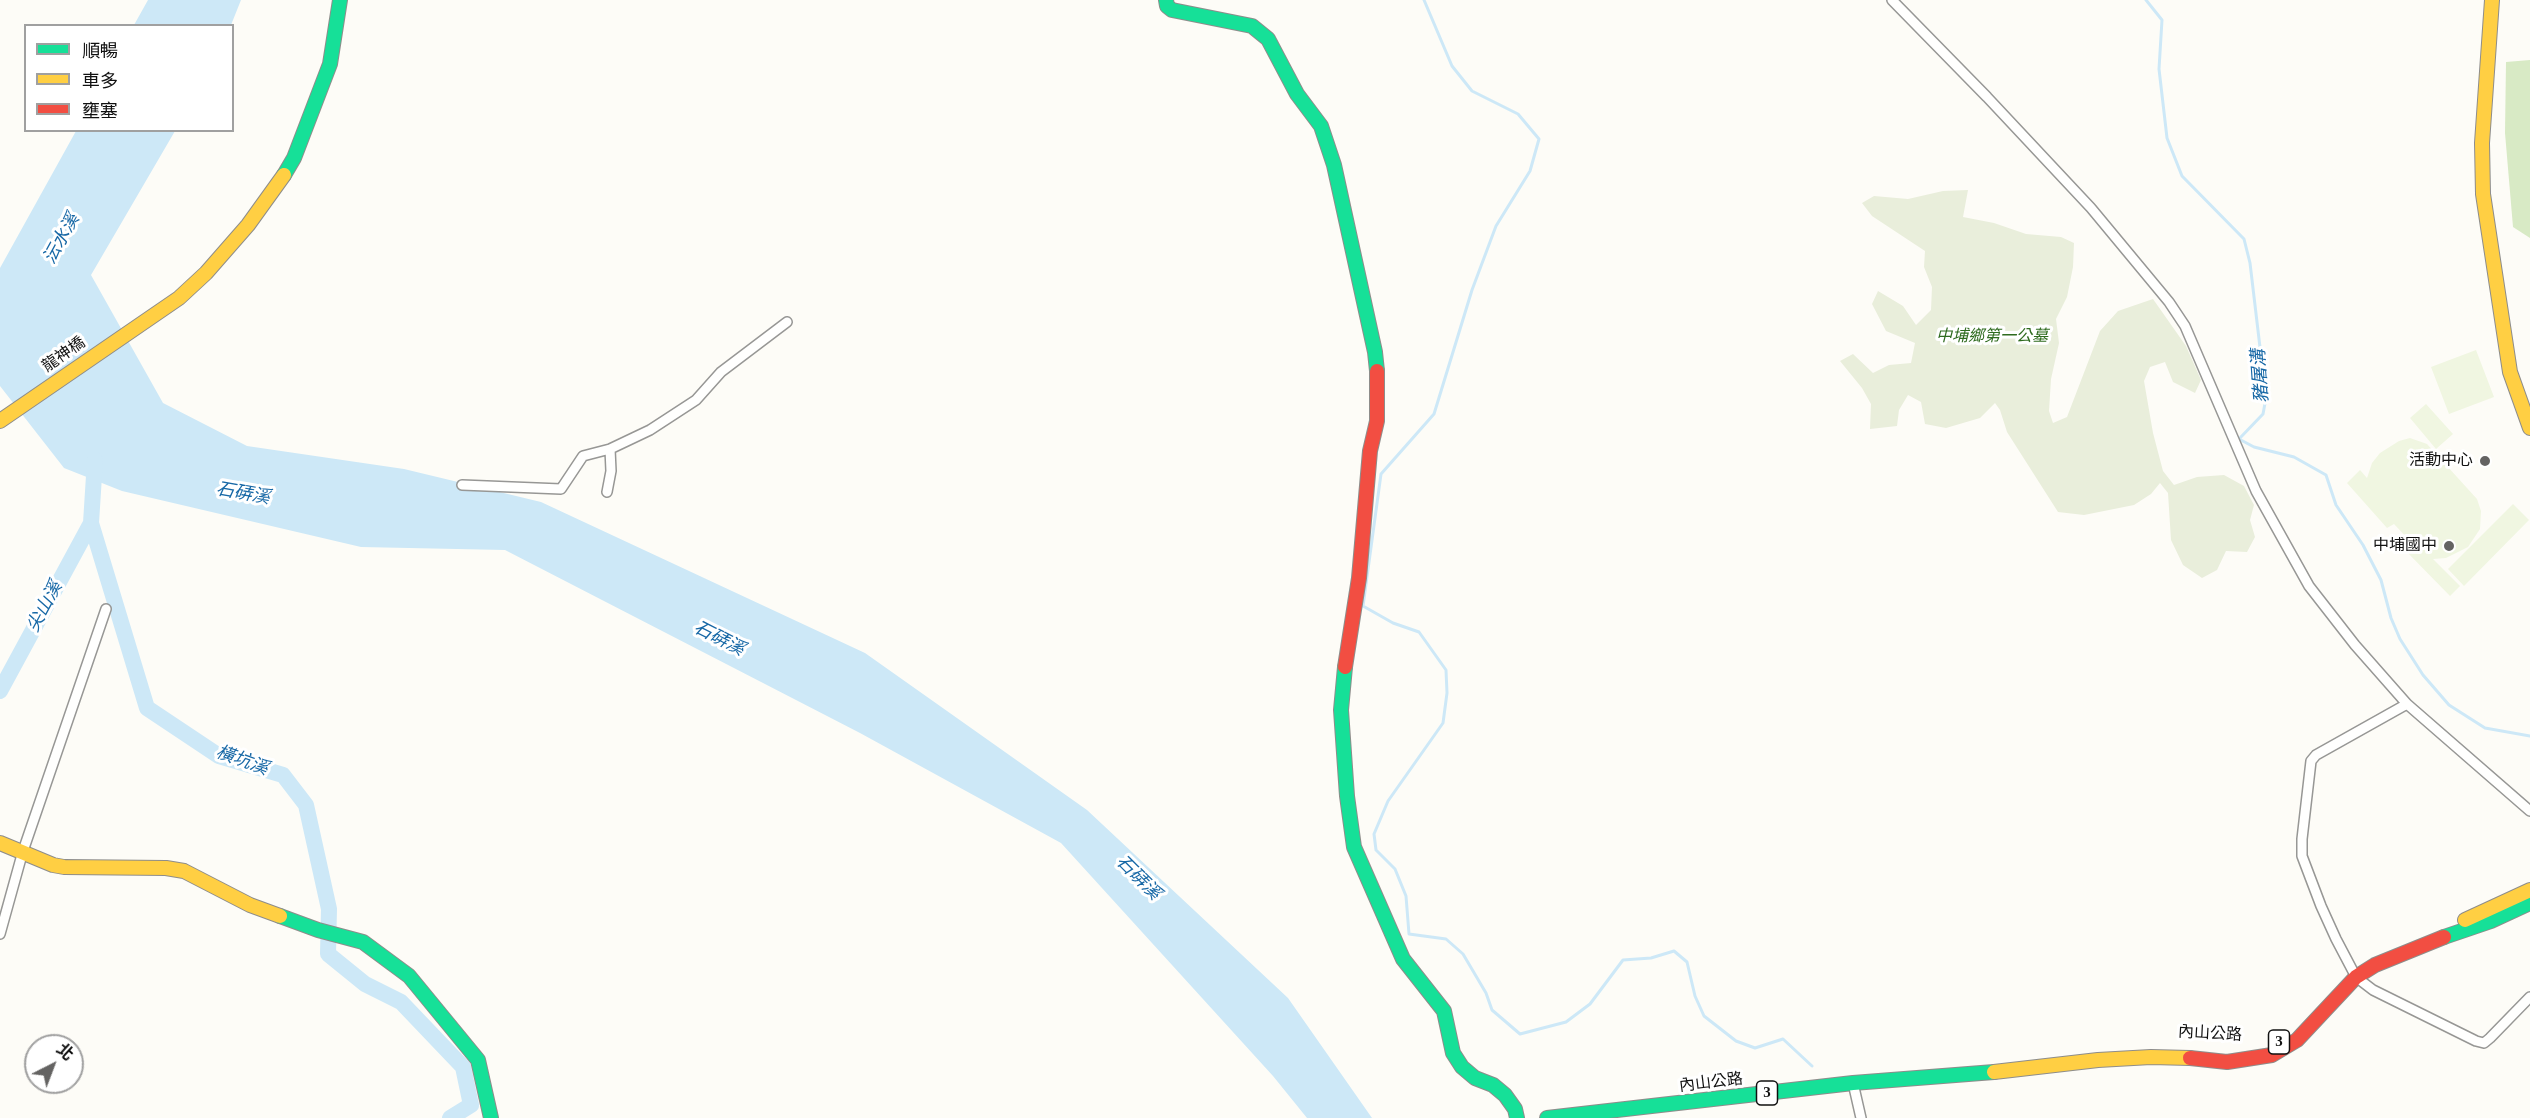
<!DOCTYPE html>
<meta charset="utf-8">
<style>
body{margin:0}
#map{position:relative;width:2530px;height:1118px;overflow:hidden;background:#fdfcf7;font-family:"Times New Roman","Noto Sans TC",serif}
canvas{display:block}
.legend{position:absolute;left:24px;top:24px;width:210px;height:108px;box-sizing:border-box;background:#fff;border:2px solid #a0a0a0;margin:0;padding:8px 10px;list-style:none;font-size:18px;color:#111}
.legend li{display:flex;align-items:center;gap:12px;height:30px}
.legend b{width:30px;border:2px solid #a0a0a0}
.north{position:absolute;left:24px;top:1034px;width:60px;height:60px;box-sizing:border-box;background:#fff;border:2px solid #a0a0a0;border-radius:50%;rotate:42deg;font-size:16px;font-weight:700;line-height:24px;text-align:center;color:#111}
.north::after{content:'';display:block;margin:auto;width:21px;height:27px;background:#646362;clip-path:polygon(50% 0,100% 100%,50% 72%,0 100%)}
</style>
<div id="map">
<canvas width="2530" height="1118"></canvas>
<ul class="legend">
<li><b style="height:8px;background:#16e098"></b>順暢</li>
<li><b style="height:8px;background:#ffcf43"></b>車多</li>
<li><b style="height:8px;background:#f24e42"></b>壅塞</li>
</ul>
<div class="north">北</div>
</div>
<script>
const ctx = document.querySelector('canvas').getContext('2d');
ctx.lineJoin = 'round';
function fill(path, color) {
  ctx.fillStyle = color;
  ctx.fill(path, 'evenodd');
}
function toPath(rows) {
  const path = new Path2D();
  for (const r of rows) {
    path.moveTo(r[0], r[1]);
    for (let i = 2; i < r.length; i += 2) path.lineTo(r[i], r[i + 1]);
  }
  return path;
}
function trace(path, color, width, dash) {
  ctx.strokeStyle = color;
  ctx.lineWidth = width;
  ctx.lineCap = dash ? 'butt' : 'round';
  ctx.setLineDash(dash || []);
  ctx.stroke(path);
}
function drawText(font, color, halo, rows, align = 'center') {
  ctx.font = font + ' "Times New Roman","Noto Sans TC",serif';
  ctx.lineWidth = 6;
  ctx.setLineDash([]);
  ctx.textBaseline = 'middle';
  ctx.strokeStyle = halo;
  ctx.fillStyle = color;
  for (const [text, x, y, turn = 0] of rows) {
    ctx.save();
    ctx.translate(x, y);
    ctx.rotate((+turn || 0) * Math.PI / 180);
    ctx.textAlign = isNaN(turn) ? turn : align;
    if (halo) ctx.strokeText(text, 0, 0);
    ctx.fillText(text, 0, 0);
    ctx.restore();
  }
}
fill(toPath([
 [2530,60,2530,238,2513,227,2505,133,2506,62]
]), '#d8eac5');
fill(toPath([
 [1968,190,1963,217,1994,223,2026,234,2061,237,2074,243,2073,267,2067,297,2056,319,2059,343,2051,379,2049,411,2053,423,2067,417,2100,331,2118,311,2153,299,2186,346,2201,380,2195,393,2173,382,2165,362,2150,367,2144,381,2153,433,2163,471,2174,485,2197,477,2224,475,2244,486,2254,505,2250,520,2255,537,2247,552,2226,551,2217,570,2202,578,2183,565,2171,540,2168,493,2160,483,2151,494,2134,505,2084,515,2058,512,2007,432,2000,410,1995,403,1980,418,1946,428,1925,424,1921,402,1908,395,1899,410,1897,426,1870,429,1871,404,1862,388,1840,361,1853,354,1873,373,1889,365,1911,363,1915,343,1886,331,1872,304,1878,291,1903,306,1916,325,1931,310,1932,287,1924,267,1925,251,1872,216,1862,203,1874,196,1908,199,1943,191]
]), '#e9eedb');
fill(toPath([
 [2476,350,2494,397,2449,414,2431,367],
 [2426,404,2453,434,2436,449,2410,418],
 [2410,438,2427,444,2477,499,2481,511,2480,529,2468,547,2446,558,2433,559,2460,586,2450,596,2401,546,2408,539,2394,524,2387,528,2347,483,2360,470,2367,478,2372,463,2380,453,2399,441],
 [2513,504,2529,520,2464,586,2448,569]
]), '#f0f6e1');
fill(toPath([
 [148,0,241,0,231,25,134,25],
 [76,131,175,131,91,275,163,403,247,446,404,469,541,502,865,653,1087,810,1288,998,1372,1118,1307,1118,1273,1076,1061,843,860,733,505,550,361,547,122,491,64,468,0,386,0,268]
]), '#cde8f7');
trace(toPath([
 [1424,0,1452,66,1472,91,1518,114,1539,139,1530,171,1496,226,1472,290,1434,414,1381,474,1363,606,1393,623,1419,632,1446,670,1447,693,1443,723,1388,801,1374,834,1376,850,1395,869,1406,896,1409,934,1446,939,1463,954,1486,993,1492,1010,1520,1034,1566,1022,1590,1004,1623,960,1651,958,1674,951,1687,962,1695,996,1704,1016,1736,1041,1755,1048,1783,1039,1812,1066],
 [2146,0,2162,20,2159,69,2167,138,2182,176,2244,239,2250,263,2266,398,2263,414,2239,439,2254,447,2294,457,2326,475,2336,505,2363,545,2381,580,2391,618,2400,639,2423,675,2449,705,2485,728,2530,736]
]), '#cde8f7', 3);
trace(toPath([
 [95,460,91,523,147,708,219,756,283,775,306,805,329,909,328,954,365,984,401,1002,463,1067,471,1105,450,1118],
 [0,691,91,523]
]), '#cde8f7', 16);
const street = toPath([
 [1892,0,1987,97,2091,208,2169,302,2185,326,2256,491,2309,586,2355,645,2407,704,2530,811],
 [462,485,561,489,583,456,610,449,650,430,696,400,721,372,787,322],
 [607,492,611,471,610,449],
 [2407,704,2316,755,2311,761,2302,839,2302,856,2321,906,2336,939,2356,977,2373,990,2476,1041,2484,1043,2490,1038,2530,997],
 [0,934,23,851,106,609],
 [1853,1083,1861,1118]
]);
const fast = toPath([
 [1166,0,1167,6,1172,10,1252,26,1268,39,1297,94,1321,126,1334,165,1375,352,1377,371],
 [284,175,294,158,330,64,340,0],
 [1345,667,1341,710,1347,796,1354,847,1403,959,1444,1011,1453,1053,1462,1067,1475,1078,1493,1085,1505,1095,1515,1109,1517,1118],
 [280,916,318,930,363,942,409,976,478,1060,491,1118],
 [2444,937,2491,921,2530,903],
 [1547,1118,1853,1083,1994,1072]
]);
const slow = toPath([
 [2492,0,2482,143,2483,194,2510,372,2530,428],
 [0,421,179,298,206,273,248,225,284,175],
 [0,843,53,865,64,867,166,868,184,871,250,905,280,916],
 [2465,920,2530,890],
 [1994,1072,2098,1060,2151,1057,2190,1058]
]);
const jam = toPath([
 [1345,667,1359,578,1370,451,1377,421,1377,371],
 [2190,1058,2227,1062,2272,1055,2297,1040,2356,977,2375,965,2444,937]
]);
trace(street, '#979795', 12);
trace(fast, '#8e8d8b', 16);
trace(slow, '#8e8d8b', 16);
trace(jam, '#8e8d8b', 16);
trace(street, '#fffffe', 9);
trace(fast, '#16e098', 14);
trace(slow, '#ffcf43', 14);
trace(jam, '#f24e42', 14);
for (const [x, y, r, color] of [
 [2485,461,6,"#646362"],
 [2449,546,6,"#646362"]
]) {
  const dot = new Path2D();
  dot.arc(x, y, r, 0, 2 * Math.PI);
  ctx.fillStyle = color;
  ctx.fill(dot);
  trace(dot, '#fff', 2);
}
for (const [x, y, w] of [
 [2279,1042,21],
 [1767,1093,21]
]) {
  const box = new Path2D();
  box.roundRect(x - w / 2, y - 12, w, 24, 4.5);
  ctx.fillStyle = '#fff';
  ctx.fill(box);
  trace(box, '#111', 1.5);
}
drawText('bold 15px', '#111', null, [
 ["3",2279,1042],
 ["3",1767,1093]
]);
drawText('italic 16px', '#2f6b1f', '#fff', [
 ["中埔鄉第一公墓",1992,337]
]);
drawText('16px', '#111', '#fff', [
 ["龍神橋",64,355,-35],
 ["內山公路",2210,1034,3],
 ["內山公路",1711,1083,-7]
]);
drawText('16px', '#111', '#fff', [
 ["活動中心",2473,461],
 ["中埔國中",2437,546]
], 'right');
drawText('italic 18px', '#1768a6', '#fff', [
 ["沄水溪",62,239,-61],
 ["豬屠溝",2261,376,-94],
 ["石硦溪",243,494,10],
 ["尖山溪",45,607,-62],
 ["石硦溪",719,639,27],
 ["橫坑溪",242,761,20],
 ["石硦溪",1138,878,45]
]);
</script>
